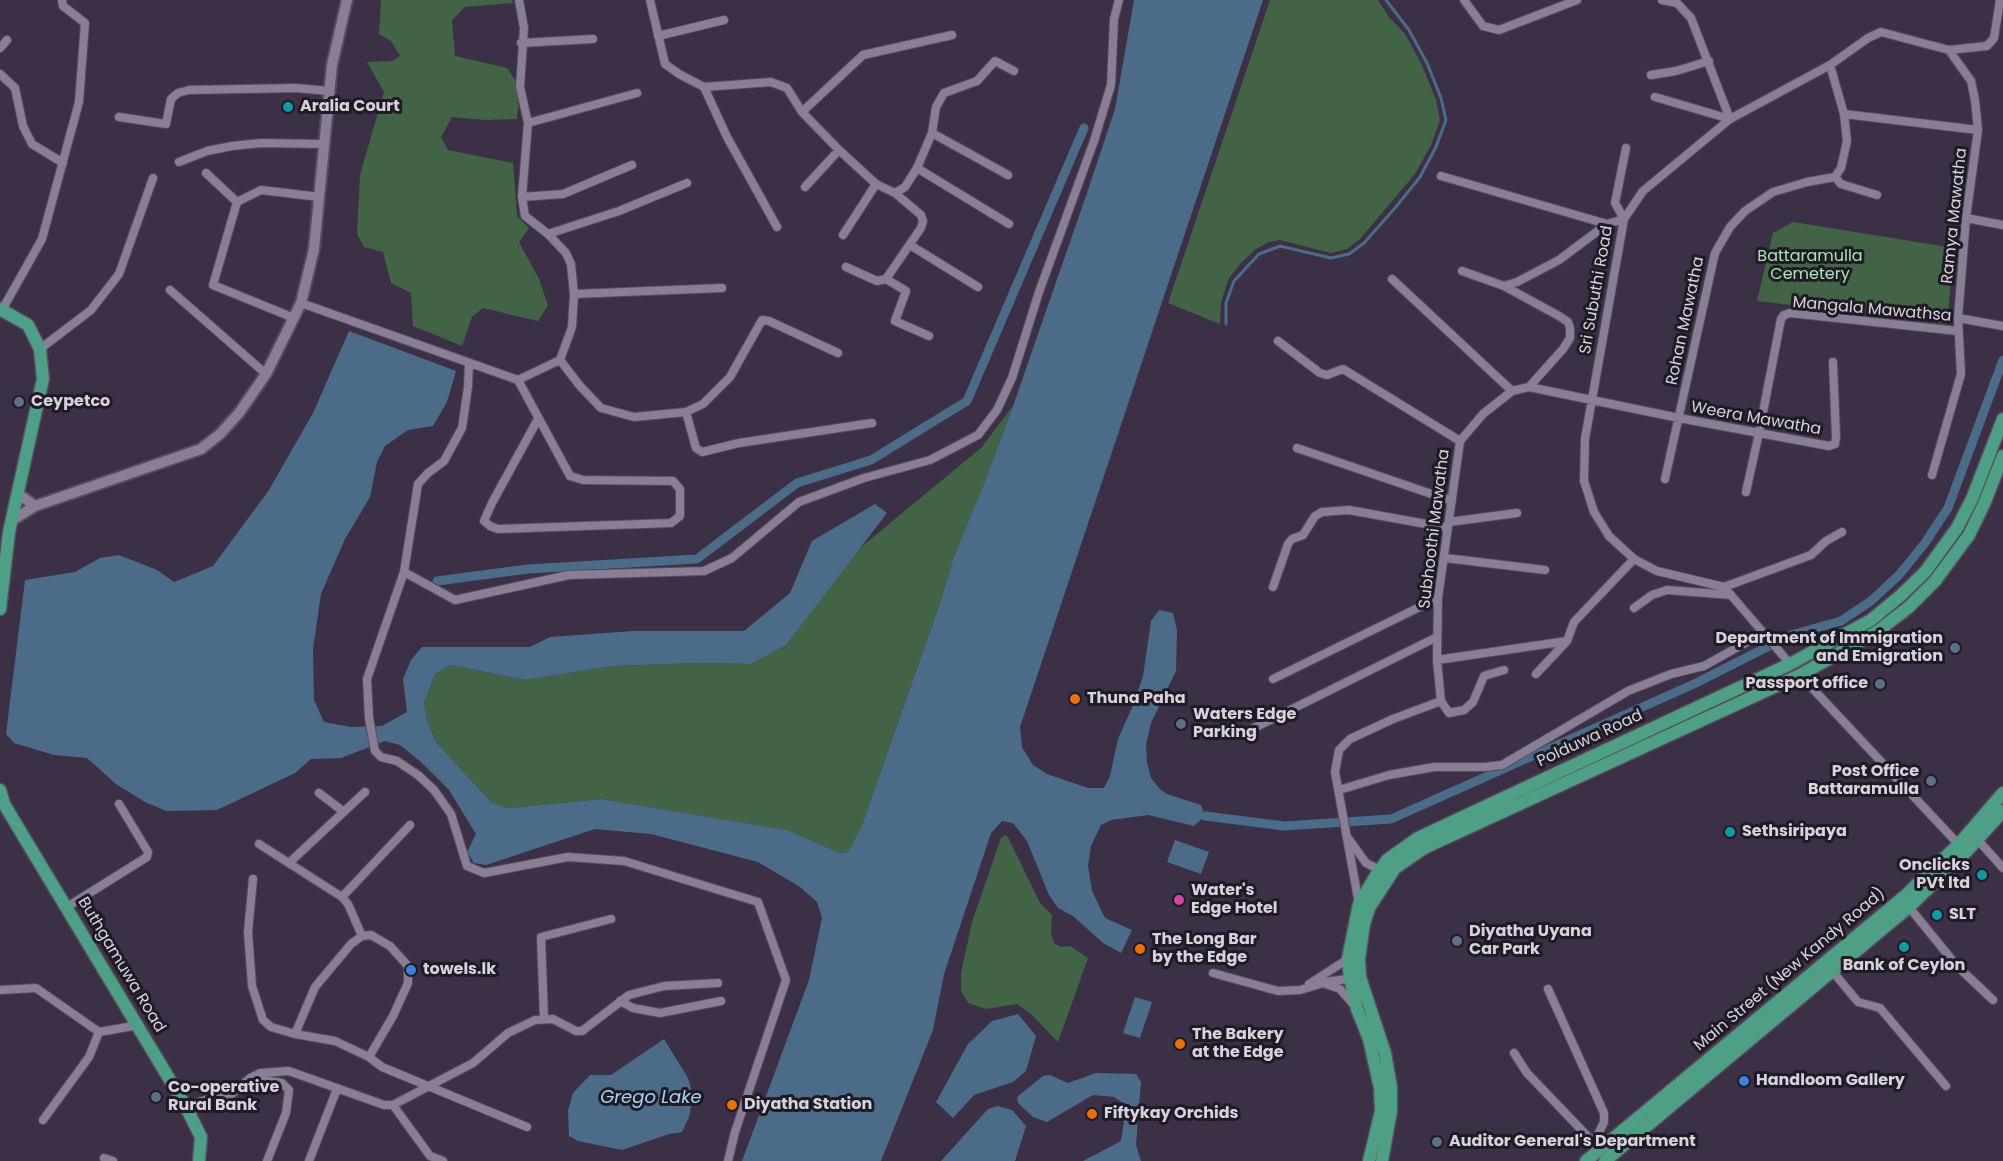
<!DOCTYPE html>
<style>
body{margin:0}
canvas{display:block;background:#3b3045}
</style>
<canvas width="2003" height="1161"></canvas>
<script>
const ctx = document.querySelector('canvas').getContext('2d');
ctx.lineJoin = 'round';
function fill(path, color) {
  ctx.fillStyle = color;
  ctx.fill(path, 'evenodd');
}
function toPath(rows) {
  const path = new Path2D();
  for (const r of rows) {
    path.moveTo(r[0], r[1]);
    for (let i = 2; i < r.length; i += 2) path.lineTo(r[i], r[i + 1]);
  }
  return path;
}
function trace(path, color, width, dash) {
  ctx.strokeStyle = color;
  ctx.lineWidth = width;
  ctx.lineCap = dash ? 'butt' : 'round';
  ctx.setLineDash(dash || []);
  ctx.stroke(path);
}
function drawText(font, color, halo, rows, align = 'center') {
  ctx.font = font + ' Poppins,sans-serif';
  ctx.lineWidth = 6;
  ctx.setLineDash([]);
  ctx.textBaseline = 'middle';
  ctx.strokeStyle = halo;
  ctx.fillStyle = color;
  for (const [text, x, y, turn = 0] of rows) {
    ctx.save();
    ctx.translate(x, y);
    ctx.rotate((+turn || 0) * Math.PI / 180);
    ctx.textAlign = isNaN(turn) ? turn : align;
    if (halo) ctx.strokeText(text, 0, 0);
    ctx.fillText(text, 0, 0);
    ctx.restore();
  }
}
fill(toPath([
 [381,0,512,0,513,3,465,7,452,20,455,56,507,68,520,87,517,119,486,120,452,117,441,137,448,150,513,163,517,216,529,228,519,242,539,279,548,305,538,321,483,308,472,317,462,346,413,326,411,293,391,283,383,252,364,247,357,234,360,175,384,92,367,62,392,61,400,56,391,41,379,34],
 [1270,0,1378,0,1389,17,1405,34,1422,65,1436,100,1440,120,1431,145,1415,174,1360,239,1347,249,1331,253,1280,240,1269,242,1256,249,1241,263,1229,278,1221,302,1220,324,1168,303],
 [1793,222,1954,248,1947,324,1757,301,1773,233],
 [1013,406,987,476,953,559,941,600,862,825,848,852,840,853,786,830,602,799,509,808,492,803,435,741,427,719,424,703,435,674,449,665,525,680,612,666,700,663,751,664,786,645,855,552,981,448],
 [1005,835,1008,837,1040,903,1052,915,1051,933,1054,943,1061,947,1070,946,1088,958,1058,1042,1030,1013,1017,1004,986,1009,968,1003,961,991,961,973,972,922,1001,838]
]), '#426346');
fill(toPath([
 [1134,0,1263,0,1020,727,1022,747,1033,765,1047,774,1088,788,1104,788,1110,776,1118,739,1134,703,1143,676,1151,621,1159,610,1173,613,1177,630,1176,671,1151,723,1146,745,1147,762,1151,778,1160,789,1167,794,1201,805,1205,816,1194,826,1148,815,1111,820,1101,825,1091,846,1088,866,1092,891,1105,918,1132,930,1121,953,1103,943,1073,916,1058,908,1049,895,1027,841,1013,823,1002,821,991,833,944,974,933,1030,881,1161,742,1161,809,980,822,918,817,902,800,887,758,862,651,834,595,829,486,865,474,863,467,852,476,834,449,790,421,762,400,745,385,741,341,758,311,759,295,773,217,810,166,811,145,802,116,784,87,758,54,755,14,743,6,734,25,580,75,572,100,558,119,555,157,570,174,582,213,566,269,490,313,413,349,331,456,371,447,402,433,426,408,430,385,446,377,462,370,497,345,539,321,594,313,649,314,700,324,722,351,727,382,726,407,712,403,679,411,660,422,647,530,647,550,637,633,631,744,631,790,593,812,541,875,504,887,513,786,645,751,664,700,663,612,666,525,680,450,665,435,674,424,703,427,719,435,741,492,803,509,808,602,799,787,830,840,853,848,852,862,825,941,600,953,559,987,476,1013,406,1087,193,1115,109],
 [1175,840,1209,852,1201,874,1167,862],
 [1135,997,1152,1002,1140,1038,1123,1033],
 [1018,1014,1036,1036,1026,1071,1013,1082,974,1095,953,1118,936,1102,968,1044,992,1021],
 [664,1039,688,1078,693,1096,689,1117,682,1132,669,1134,622,1150,578,1141,569,1136,568,1111,573,1093,590,1075,611,1075],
 [1096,1073,1136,1074,1141,1082,1136,1145,1141,1161,1083,1161,1121,1141,1125,1115,1124,1104,1114,1097,1093,1095,1047,1122,1033,1117,1018,1103,1017,1097,1043,1076,1050,1075,1068,1083],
 [998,1106,1012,1110,1026,1126,1015,1161,941,1161,988,1109]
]), '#4c6b89');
trace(toPath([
 [1226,324,1226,303,1234,281,1259,254,1280,246,1331,258,1349,254,1364,243,1395,208,1420,177,1436,147,1446,120,1441,98,1427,63,1409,30,1386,0]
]), '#4c6b89', 3);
trace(toPath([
 [437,581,528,569,697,559,797,483,871,460,967,401,1084,128],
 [1205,816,1284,826,1391,819,1694,684,1791,635,1841,621,1871,601,1899,575,1925,543,1948,508,2003,360]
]), '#4c6b89', 9);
const minor = toPath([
 [650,0,665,64,679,74,704,87,771,82,787,88,802,112,839,150,876,184,895,193,921,215,923,221,921,228,886,279],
 [1464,0,1483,26,1499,30,1577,0],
 [1662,0,1677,3,1691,18,1730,119],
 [658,36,724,20],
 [521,43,593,39],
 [0,48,7,40],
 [0,74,15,88,23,126,32,144,63,163],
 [1651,75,1676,71,1709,61],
 [704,87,727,137,777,227],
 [1655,97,1730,119],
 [802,112,863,55,952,35],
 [1844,114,1978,130],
 [119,117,166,124,171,99,178,93,189,90,296,88,329,91],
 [528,123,637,93],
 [932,133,1008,175],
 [179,162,207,151,232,146,261,143,323,144],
 [917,168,1009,224],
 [206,173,237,202],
 [1441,176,1607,224],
 [1835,177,1841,184,1877,195],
 [805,187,839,150],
 [895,193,905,187,917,168,932,133,936,107,944,93,977,81,995,61,1014,71],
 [522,197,563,194,632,165],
 [1966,218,2003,225],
 [548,234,619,211,687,183],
 [843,235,876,184],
 [910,245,978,287],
 [846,267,877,281,886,279,906,291,895,321,929,336],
 [1462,271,1504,286,1517,282,1559,260,1607,224,1624,219,1615,203,1626,148],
 [1392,279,1512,391],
 [1504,286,1559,316,1568,322,1570,328,1570,338,1563,349,1529,387],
 [170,290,266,374],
 [574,294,722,288],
 [301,303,518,380,570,476,583,480,673,481,680,489,680,516,671,523,498,529,490,526,484,521,492,503,538,419],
 [2,310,42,239,79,102,85,23,63,6,62,0],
 [294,318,213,285,237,202,261,190,319,197],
 [1958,318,2003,326],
 [1278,341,1320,373,1327,375,1343,369,1460,441],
 [40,349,91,310,119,274,153,178],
 [560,360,580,386,601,408,634,417,686,412,703,404,730,377,762,320,769,321,838,353],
 [469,364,468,387,462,428,444,461,428,473,418,484,404,572,367,679,369,718,375,751,381,757,397,761,418,775,434,790,451,814,467,866,484,873,568,857,624,861,758,902,786,980,735,1132,728,1161],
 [518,380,560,360,572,327,574,294,571,264,566,253,548,234,525,216,522,197,528,123,520,87,524,28,519,0],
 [686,412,696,448,702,452,739,443,872,423],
 [1297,448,1452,501],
 [1932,475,1961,374,1958,318,1966,218,1978,130,1975,100,1971,81,1949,50],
 [1665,479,1715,253,1730,227,1745,211,1773,192,1807,182,1835,177,1841,168,1847,141,1844,114,1830,65],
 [1746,492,1759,433,1781,319,1784,315,1790,313,1958,331],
 [1449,522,1517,513],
 [1445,558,1545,570],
 [404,572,455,600,569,575,704,571,732,558,799,502,864,478,930,460,978,435,997,410,1012,378,1039,292,1094,141,1111,85,1114,19,1119,0],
 [1273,587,1288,544,1292,539,1303,535,1315,516,1322,512,1349,510,1448,528],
 [1724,587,1811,555,1826,541,1842,532],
 [1634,608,1652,595,1667,590,1731,595],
 [1437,660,1567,641,1574,622,1634,559],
 [1791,665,1724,587,1657,571,1634,559,1609,536,1594,512,1584,481,1585,439,1624,219,1643,191,1730,119,1830,65,1868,38,1881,32,1949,50,1987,46,1994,38,2000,0],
 [1504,670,1484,676,1473,702,1464,710,1449,713,1441,701,1437,660,1438,598,1460,441,1483,414,1512,391,1529,387,1679,418,1829,446,1835,444,1836,437,1833,362],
 [1536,674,1567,641],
 [1799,674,1961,847],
 [1273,679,1438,598],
 [1246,732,1437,637],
 [1339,790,1389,775,1434,767,1485,767,1502,765,1628,691,1671,674,1704,666,1763,633],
 [319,793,344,812],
 [1348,838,1366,863,1380,870],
 [1978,840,2003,868],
 [259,844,342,897,348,904,362,936],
 [289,863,365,792],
 [253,879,248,932,252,986,263,1020,271,1027,295,1034,335,1041,369,1057,382,1067,527,1127],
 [342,897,410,825],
 [1359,904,1335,772,1339,750,1350,739,1393,719,1441,701],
 [67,907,147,857,148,852,119,804],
 [1909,907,1957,966,1993,1000],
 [1833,972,1858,1002,1880,1008,1946,1086],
 [1213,973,1278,991,1300,990,1323,983,1340,989,1354,1005],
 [1326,982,1353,978],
 [1309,984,1348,959],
 [1548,989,1604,1113,1604,1122,1594,1143,1597,1152],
 [0,990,36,988,99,1032,139,1025],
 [620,1001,633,1008,660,1013,721,1001],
 [544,1018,541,937,611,919],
 [295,1034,315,987,351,944,362,936,371,935,390,946,408,966,408,983,393,1016,369,1057],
 [1514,1053,1527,1073,1594,1143],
 [251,1078,282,1083,289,1090,286,1113,267,1161],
 [185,1105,232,1094,250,1078,260,1073,289,1071,384,1105,393,1105,473,1063,508,1033,535,1020,553,1019,576,1031,582,1031,629,995,664,986,718,983],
 [393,1105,430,1156,443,1161],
 [43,1120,89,1057,99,1032],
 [104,1158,113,1161],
 [309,1161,337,1089]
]);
const tertiary = toPath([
 [17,493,35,506],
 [11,521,35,506,201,449,220,434,239,413,266,374,301,303,314,249,332,65,347,0]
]);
const primary = toPath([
 [0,309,28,325,40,349,43,379,9,532,0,609],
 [0,790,4,804,185,1105,201,1137,199,1161],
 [1369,1161,1381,1111,1380,1088,1369,1039,1357,1009,1350,978,1348,959,1359,904,1375,877,1387,860,1418,838,1790,664,1871,620,1900,596,1925,572,1957,528,1972,499,2003,419],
 [1382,1161,1391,1111,1391,1087,1385,1053,1360,977,1359,959,1364,924,1369,908,1395,868,1424,848,1800,675,1878,631,1909,607,1935,581,1969,535,1984,504,2003,456],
 [1586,1161,1906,895,1959,844,2003,793],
 [1605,1161,1909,907,1966,852,2003,811]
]);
trace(minor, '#554c5e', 10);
trace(tertiary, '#554c5e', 14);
trace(primary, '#554c5e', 15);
trace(minor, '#897e96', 8);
trace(tertiary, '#897e96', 10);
trace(primary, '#4f9e86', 12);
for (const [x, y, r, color] of [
 [288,107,6,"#0f9aa8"],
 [19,402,6,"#5c6f8a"],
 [1955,648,6,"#5c6f8a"],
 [1880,684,6,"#5c6f8a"],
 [1075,699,6,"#e8710a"],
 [1181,724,6,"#5c6f8a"],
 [1931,781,6,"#5c6f8a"],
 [1730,832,6,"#0f9aa8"],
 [1982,875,6,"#0f9aa8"],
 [1179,900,6,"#d1479c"],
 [1937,915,6,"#0f9aa8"],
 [1457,941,6,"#5c6f8a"],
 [1904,947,6,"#0f9aa8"],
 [1140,949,6,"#e8710a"],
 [411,970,6,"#3f7fe0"],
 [1180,1044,6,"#e8710a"],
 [1744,1081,6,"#3f7fe0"],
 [156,1097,6,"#5c6f8a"],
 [732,1105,6,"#e8710a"],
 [1092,1114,6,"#e8710a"],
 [1437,1142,6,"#5c6f8a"]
]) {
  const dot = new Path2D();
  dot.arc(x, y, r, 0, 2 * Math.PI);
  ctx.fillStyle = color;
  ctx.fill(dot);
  trace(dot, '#1f1b24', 2);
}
drawText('bold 16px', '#d8d2e0', '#1f1b24', [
 ["Aralia Court",300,107],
 ["Ceypetco",31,402],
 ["Department of Immigration",1943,639,"right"],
 ["and Emigration",1943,657,"right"],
 ["Passport office",1868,684,"right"],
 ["Thuna Paha",1087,699],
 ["Waters Edge",1193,715],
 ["Parking",1193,733],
 ["Post Office",1919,772,"right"],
 ["Battaramulla",1919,790,"right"],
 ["Sethsiripaya",1742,832],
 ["Onclicks",1970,866,"right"],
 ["PVt ltd",1970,884,"right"],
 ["Water's",1191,891],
 ["Edge Hotel",1191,909],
 ["SLT",1949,915],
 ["Diyatha Uyana",1469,932],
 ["Car Park",1469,950],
 ["The Long Bar",1152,940],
 ["by the Edge",1152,958],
 ["Bank of Ceylon",1904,966,"center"],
 ["towels.lk",423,970],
 ["The Bakery",1192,1035],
 ["at the Edge",1192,1053],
 ["Handloom Gallery",1756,1081],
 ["Co-operative",168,1088],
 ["Rural Bank",168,1106],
 ["Diyatha Station",744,1105],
 ["Fiftykay Orchids",1104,1114],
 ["Auditor General's Department",1449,1142]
], 'left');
drawText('16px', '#d8d2e0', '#1f1b24', [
 ["Ramya Mawatha",1955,216,-84],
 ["Sri Subuthi Road",1597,290,-80],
 ["Mangala Mawathsa",1872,310,5],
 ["Rohan Mawatha",1686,321,-78],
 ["Weera Mawatha",1756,419,10],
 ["Subhoothi Mawatha",1435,529,-83],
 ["Polduwa Road",1590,739,-25],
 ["Buthgamuwa Road",121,965,59],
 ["Main Street (New Kandy Road)",1790,970,-40]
]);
drawText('16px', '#abe4b1', '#1f1b24', [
 ["Battaramulla",1810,257],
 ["Cemetery",1810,275]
]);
drawText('italic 18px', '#a9d2fb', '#1f1b24', [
 ["Grego Lake",651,1098]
]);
</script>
